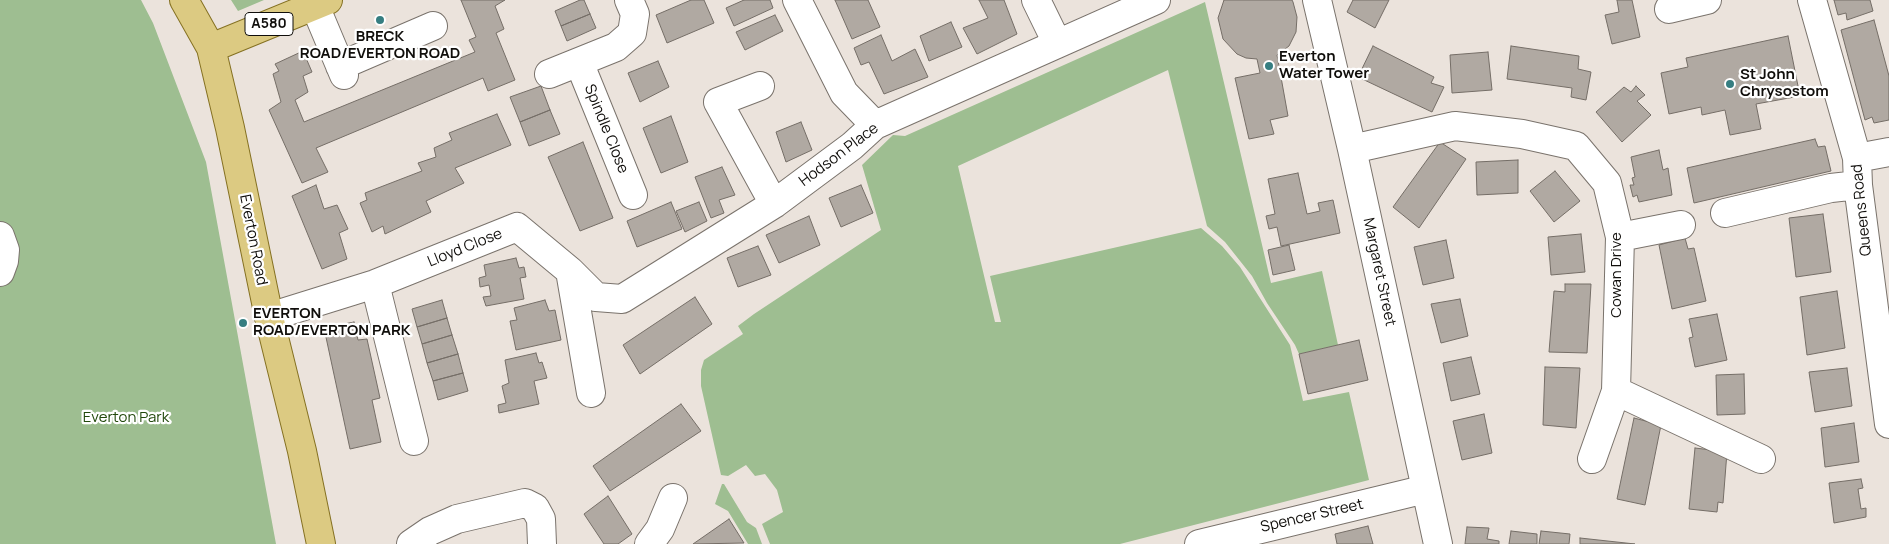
<!DOCTYPE html>
<style>
body{margin:0}
canvas{display:block;background:#ebe3dc}
</style>
<canvas width="1889" height="544"></canvas>
<script>
const ctx = document.querySelector('canvas').getContext('2d');
ctx.lineJoin = 'round';
function fill(path, color) {
  ctx.fillStyle = color;
  ctx.fill(path, 'evenodd');
}
function toPath(rows) {
  const path = new Path2D();
  for (const r of rows) {
    path.moveTo(r[0], r[1]);
    for (let i = 2; i < r.length; i += 2) path.lineTo(r[i], r[i + 1]);
  }
  return path;
}
function trace(path, color, width, dash) {
  ctx.strokeStyle = color;
  ctx.lineWidth = width;
  ctx.lineCap = dash ? 'butt' : 'round';
  ctx.setLineDash(dash || []);
  ctx.stroke(path);
}
function drawText(font, color, halo, rows, align = 'center') {
  ctx.font = font + ' Manrope,sans-serif';
  ctx.lineWidth = 4.5;
  ctx.setLineDash([]);
  ctx.textBaseline = 'middle';
  ctx.strokeStyle = halo;
  ctx.fillStyle = color;
  for (const [text, x, y, turn = 0] of rows) {
    ctx.save();
    ctx.translate(x, y);
    ctx.rotate((+turn || 0) * Math.PI / 180);
    ctx.textAlign = isNaN(turn) ? turn : align;
    if (halo) ctx.strokeText(text, 0, 0);
    ctx.fillText(text, 0, 0);
    ctx.restore();
  }
}
fill(toPath([
 [0,0,141,0,153,23,206,162,276,544,0,544],
 [231,0,264,0,238,11],
 [1205,2,1271,283,1322,271,1338,345,1299,354,1295,345,1267,303,1252,276,1225,242,1207,226,1168,70,958,166,995,322,1001,322,990,276,1201,228,1222,246,1240,267,1290,345,1303,401,1349,392,1369,480,1120,544,770,544,762,524,783,512,777,490,765,474,755,476,746,465,728,476,721,475,701,386,701,370,704,360,743,334,738,326,754,314,881,230,862,165,893,135,905,136],
 [722,484,724,484,747,522,756,528,762,544,748,544,728,511,715,504]
]), '#9ebe91');
const building = toPath([
 [461,0,505,0,495,6,504,29,496,33,515,80,488,91,483,78,316,148,328,172,302,183,269,110,281,102,273,74,279,71,275,64,303,51,312,72,303,76,308,92,295,100,304,122,475,52,469,40,476,37,461,0],
 [580,0,584,0,590,14,561,26,555,11,580,0],
 [691,0,704,0,714,23,667,43,656,15,691,0],
 [744,0,770,0,773,8,734,26,726,8,744,0],
 [835,0,868,0,880,27,852,39,835,0],
 [979,0,1004,0,1017,34,977,54,963,28,988,18,979,0],
 [1224,0,1292,0,1293,2,1297,17,1296,32,1289,46,1277,55,1288,116,1270,120,1274,134,1249,139,1235,78,1260,73,1257,59,1246,58,1237,54,1223,39,1218,18,1224,0],
 [1353,0,1389,0,1375,28,1347,12,1353,0],
 [1617,0,1632,0,1640,37,1612,44,1605,15,1619,12,1617,0],
 [1834,0,1870,0,1873,11,1847,20,1846,13,1838,15,1834,0],
 [590,14,596,28,567,41,561,26,590,14],
 [775,15,783,31,745,50,736,32,775,15],
 [1874,20,1889,76,1889,120,1874,123,1872,117,1865,120,1841,30,1874,20],
 [951,22,962,47,929,61,920,36,951,22],
 [881,35,892,61,915,49,928,77,884,94,869,62,861,65,854,48,881,35],
 [1788,36,1800,96,1756,104,1761,129,1730,135,1725,110,1702,115,1701,107,1669,114,1661,73,1688,67,1686,58,1788,36],
 [1373,46,1434,77,1431,83,1444,87,1432,112,1358,77,1373,46],
 [1511,46,1579,56,1578,69,1591,72,1586,100,1571,97,1572,88,1507,79,1511,46],
 [1488,52,1492,90,1452,93,1450,55,1488,52],
 [658,61,669,87,640,102,628,73,658,61],
 [541,86,550,110,520,122,510,97,541,86],
 [1636,86,1645,95,1637,101,1651,115,1622,142,1596,112,1624,87,1631,92,1636,86],
 [550,110,560,134,529,146,520,122,550,110],
 [497,114,511,145,455,168,464,183,426,201,431,212,385,234,383,226,372,232,360,203,367,200,365,193,422,171,418,163,436,157,434,148,452,140,449,133,497,114],
 [671,116,688,162,661,173,643,128,671,116],
 [801,122,812,150,786,162,776,132,801,122],
 [1815,139,1818,147,1825,146,1831,171,1694,203,1687,168,1815,139],
 [583,142,613,218,580,231,548,157,583,142],
 [1440,142,1466,159,1419,228,1393,207,1440,142],
 [1659,150,1663,170,1668,168,1672,195,1639,202,1637,195,1633,197,1630,185,1634,185,1632,178,1635,177,1631,157,1659,150],
 [1518,160,1518,193,1477,195,1476,162,1518,160],
 [722,167,735,195,719,200,724,213,711,218,695,177,722,167],
 [1555,171,1580,201,1554,222,1530,191,1555,171],
 [1298,173,1307,214,1320,211,1318,203,1333,200,1340,233,1281,246,1277,227,1269,229,1266,216,1275,214,1268,179,1298,173],
 [316,185,324,209,337,205,348,229,339,233,347,259,322,269,292,196,316,185],
 [861,185,873,213,841,227,829,198,861,185],
 [671,202,682,229,637,247,627,221,671,202],
 [699,202,707,221,685,232,676,211,699,202],
 [1823,214,1831,272,1796,277,1789,218,1823,214],
 [809,216,820,245,779,263,766,235,809,216],
 [1581,234,1585,272,1551,275,1548,237,1581,234],
 [1685,238,1688,249,1694,248,1706,301,1672,309,1659,245,1685,238],
 [1446,240,1454,278,1423,285,1414,247,1446,240],
 [1289,245,1295,270,1273,275,1268,250,1289,245],
 [758,246,771,275,738,287,727,258,758,246],
 [516,258,519,268,524,267,526,277,520,278,524,299,486,306,483,297,491,296,489,285,480,287,479,278,486,276,484,265,516,258],
 [1565,284,1591,284,1587,353,1549,352,1554,291,1565,292,1565,284],
 [1837,291,1845,348,1807,355,1800,297,1837,291],
 [695,297,712,324,640,374,623,345,695,297],
 [1460,299,1468,336,1441,343,1431,304,1460,299],
 [442,300,447,318,417,327,412,309,442,300],
 [545,300,549,311,555,310,561,340,516,350,510,321,517,320,514,308,545,300],
 [1717,314,1727,360,1695,367,1689,338,1693,337,1689,319,1717,314],
 [447,318,452,335,422,344,417,327,447,318],
 [354,322,358,340,367,339,380,398,372,400,381,442,350,449,324,328,354,322],
 [452,335,458,354,427,363,422,344,452,335],
 [1359,340,1368,380,1308,394,1299,354,1359,340],
 [536,353,539,363,542,362,547,378,534,381,539,404,499,413,498,405,506,403,502,386,509,383,505,360,536,353],
 [458,354,463,373,433,381,427,363,458,354],
 [1471,357,1480,394,1451,401,1443,363,1471,357],
 [1545,367,1580,368,1576,428,1543,425,1545,367],
 [1847,368,1852,406,1815,412,1809,372,1847,368],
 [463,373,468,391,438,400,433,381,463,373],
 [1744,374,1745,414,1717,415,1716,375,1744,374],
 [681,404,701,431,610,491,593,466,681,404],
 [1484,414,1492,453,1462,460,1453,421,1484,414],
 [1634,418,1661,425,1645,505,1617,499,1634,418],
 [1854,423,1859,462,1825,467,1821,428,1854,423],
 [1695,448,1727,452,1723,503,1718,502,1717,512,1689,509,1695,448],
 [1861,479,1863,488,1858,489,1861,509,1866,508,1866,517,1834,523,1829,483,1861,479],
 [608,496,632,534,618,544,604,544,584,514,608,496],
 [729,519,744,543,693,544,729,519],
 [1368,526,1373,544,1337,544,1335,534,1368,526],
 [1467,527,1489,528,1487,539,1499,541,1499,544,1465,544,1467,527],
 [1511,531,1537,534,1537,544,1509,544,1511,531],
 [1541,531,1570,534,1569,544,1539,544,1541,531],
 [1580,538,1635,544,1580,544,1580,538]
]);
fill(building, '#b0a9a2');
trace(building, '#756e67', 1);
const minor = toPath([
 [797,0,844,93,875,125],
 [1036,0,1057,43],
 [1317,0,1352,149,1438,544],
 [1812,0,1857,158,1858,185,1889,424],
 [315,6,344,75],
 [1669,9,1707,0],
 [579,62,633,195],
 [340,66,433,26],
 [549,74,616,47,632,33,635,14,629,0],
 [760,86,718,102,774,204],
 [1352,149,1455,126,1522,134,1576,146,1607,183,1620,237,1616,391,1592,459],
 [1857,158,1889,152],
 [1725,213,1831,188,1858,185],
 [0,236,5,250,4,261,0,272],
 [1620,237,1681,225],
 [570,271,596,297,622,299,774,204,852,146,875,125,1156,0],
 [375,284,414,441],
 [269,317,375,284,517,227,570,271,591,393],
 [1616,391,1761,459],
 [411,544,430,531,457,519,525,503,535,508,541,519,542,544],
 [649,544,660,529,673,498],
 [1199,544,1426,489]
]);
const major = toPath([
 [184,0,211,48,230,128,269,317,302,451,321,544],
 [211,48,328,0]
]);
trace(minor, '#7a736c', 30);
trace(major, '#857122', 30);
trace(minor, '#fff', 28);
trace(major, '#dcca82', 28);
for (const [x, y, r, color] of [
 [380,20,5,"#367e81"],
 [1269,66,5,"#367e81"],
 [1730,84,5,"#367e81"],
 [243,323,5,"#367e81"]
]) {
  const dot = new Path2D();
  dot.arc(x, y, r, 0, 2 * Math.PI);
  ctx.fillStyle = color;
  ctx.fill(dot);
  trace(dot, '#fff', 2);
}
for (const [x, y, w] of [
 [269,24,48]
]) {
  const box = new Path2D();
  box.roundRect(x - w / 2, y - 11.5, w, 23, 4);
  ctx.fillStyle = '#fff';
  ctx.fill(box);
  trace(box, '#100e0b', 1);
}
drawText('bold 14px', '#100e0b', null, [
 ["A580",269,24]
]);
drawText('bold 15px', '#100e0b', '#fff', [
 ["BRECK",380,37,"center"],
 ["ROAD/EVERTON ROAD",380,54,"center"],
 ["Everton",1279,57],
 ["Water Tower",1279,74],
 ["St John",1740,75],
 ["Chrysostom",1740,92],
 ["EVERTON",253,314],
 ["ROAD/EVERTON PARK",253,331]
], 'left');
drawText('15px', '#100e0b', '#fff', [
 ["Spindle Close",606,129,68],
 ["Hodson Place",839,155,-37],
 ["Queens Road",1862,210,-96],
 ["Everton Road",253,240,79],
 ["Lloyd Close",465,248,-22],
 ["Margaret Street",1379,272,78],
 ["Cowan Drive",1617,275,-90],
 ["Spencer Street",1312,516,-13]
]);
drawText('15px', '#22490c', '#fff', [
 ["Everton Park",126,418]
]);
</script>
